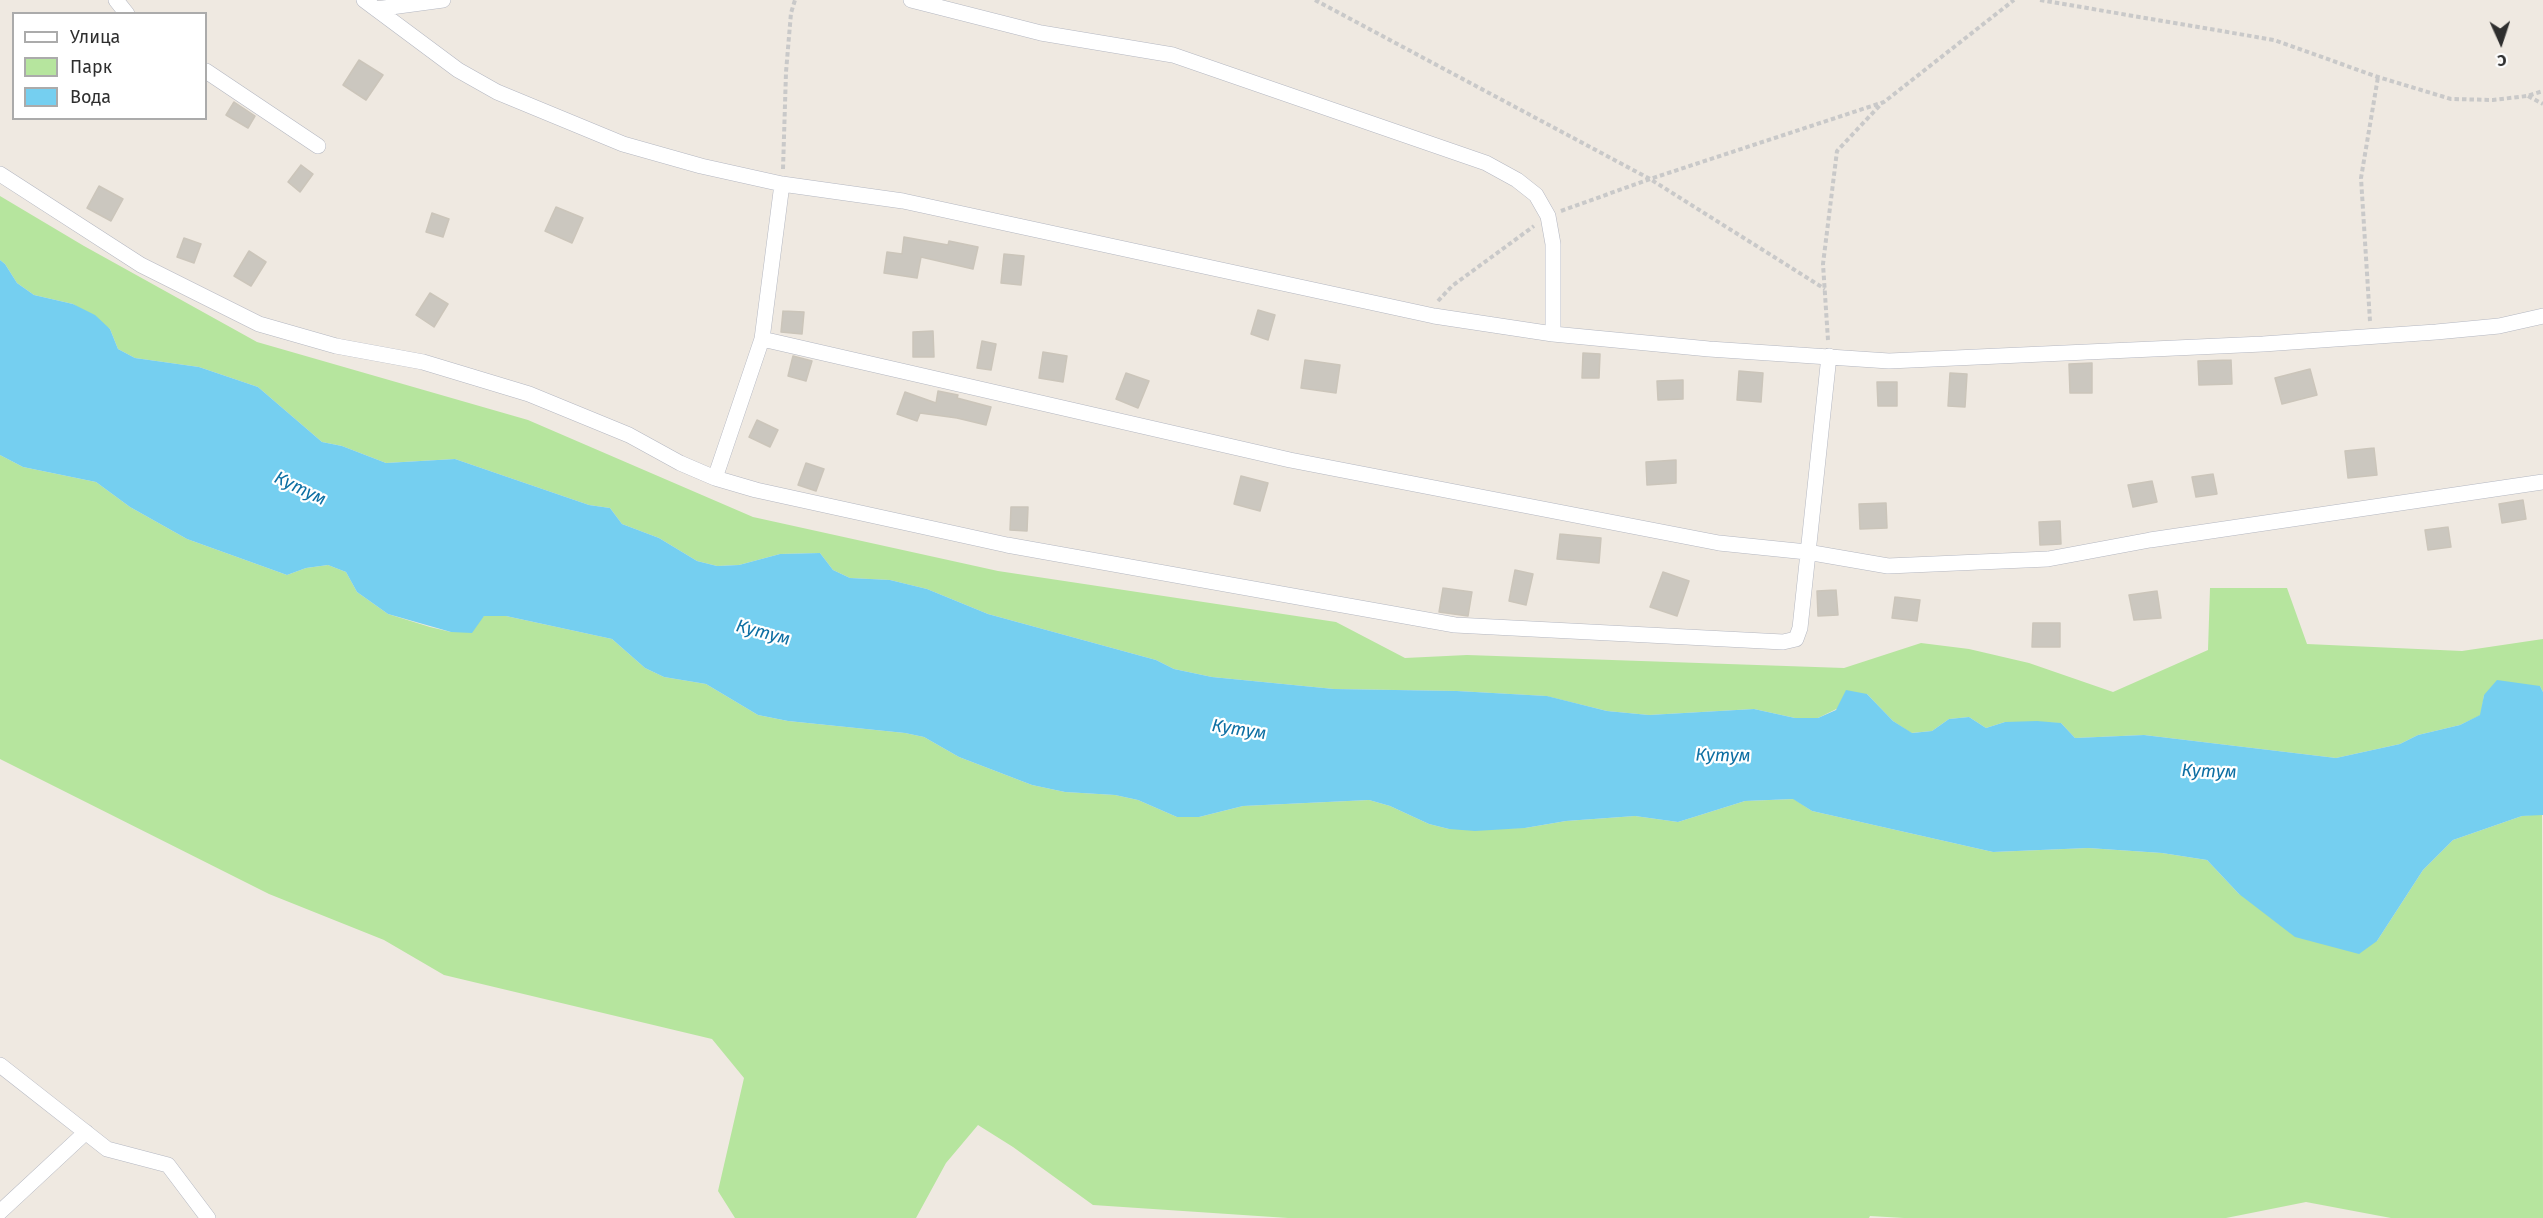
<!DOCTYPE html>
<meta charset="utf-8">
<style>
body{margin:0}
#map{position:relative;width:2543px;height:1218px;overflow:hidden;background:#efe9e1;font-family:"Fira Sans",sans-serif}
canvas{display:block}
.legend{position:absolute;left:12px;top:12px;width:195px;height:108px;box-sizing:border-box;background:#fff;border:2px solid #ababab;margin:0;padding:8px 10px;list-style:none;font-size:18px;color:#2e2e2e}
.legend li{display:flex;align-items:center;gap:12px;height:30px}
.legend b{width:30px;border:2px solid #ababab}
.north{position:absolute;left:2471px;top:12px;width:60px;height:60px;-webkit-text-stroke:4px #fff;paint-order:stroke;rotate:177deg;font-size:16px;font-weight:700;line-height:24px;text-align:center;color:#2e2e2e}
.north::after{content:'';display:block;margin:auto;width:21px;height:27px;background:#2e2e2e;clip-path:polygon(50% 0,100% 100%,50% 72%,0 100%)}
</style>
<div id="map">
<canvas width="2543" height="1218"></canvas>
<ul class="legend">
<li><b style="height:8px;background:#fff"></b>Улица</li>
<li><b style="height:16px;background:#b6e59e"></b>Парк</li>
<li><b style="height:16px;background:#75cff0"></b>Вода</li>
</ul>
<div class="north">С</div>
</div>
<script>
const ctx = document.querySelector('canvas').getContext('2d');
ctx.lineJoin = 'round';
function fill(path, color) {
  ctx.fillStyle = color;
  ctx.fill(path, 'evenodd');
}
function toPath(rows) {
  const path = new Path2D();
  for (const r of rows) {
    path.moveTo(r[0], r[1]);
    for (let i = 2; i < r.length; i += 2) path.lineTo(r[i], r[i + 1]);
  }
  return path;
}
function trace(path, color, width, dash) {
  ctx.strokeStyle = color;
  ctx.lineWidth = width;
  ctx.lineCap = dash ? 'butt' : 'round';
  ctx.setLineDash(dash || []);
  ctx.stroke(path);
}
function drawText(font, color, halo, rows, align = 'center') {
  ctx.font = font + ' "Fira Sans",sans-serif';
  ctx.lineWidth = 4.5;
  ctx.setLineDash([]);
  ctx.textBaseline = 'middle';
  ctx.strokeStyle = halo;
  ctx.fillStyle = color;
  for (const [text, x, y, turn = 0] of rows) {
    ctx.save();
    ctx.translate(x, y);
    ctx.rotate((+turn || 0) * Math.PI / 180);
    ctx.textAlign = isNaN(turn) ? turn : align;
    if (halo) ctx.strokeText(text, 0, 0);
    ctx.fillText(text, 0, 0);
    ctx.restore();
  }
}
fill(toPath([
 [0,196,84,246,257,342,528,420,753,517,998,571,1336,622,1405,658,1467,655,1844,668,1921,643,1969,649,2029,663,2113,692,2208,650,2210,588,2287,588,2307,644,2462,651,2543,639,2543,692,2540,686,2484,695,2481,715,2460,725,2418,735,2400,744,2336,758,2144,735,2075,738,2061,723,2005,722,1986,728,1969,717,1949,719,1932,731,1911,733,1893,721,1867,694,1818,718,1795,718,1754,709,1649,715,1607,711,1546,696,1457,691,1334,689,1212,677,1174,669,1156,660,988,614,927,589,890,580,850,578,833,570,820,553,780,554,739,565,717,566,697,561,659,538,622,524,610,508,589,505,455,459,386,463,342,446,322,442,258,387,199,367,135,358,118,349,110,329,73,304,34,295,17,283,5,264,0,260],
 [0,455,23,467,96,482,130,507,187,539,287,575,306,568,328,565,346,572,357,592,388,614,430,627,451,632,484,616,506,616,612,639,645,668,664,677,706,684,758,715,788,721,905,733,924,737,959,757,1032,785,1065,792,1115,795,1138,800,1177,817,1199,817,1243,806,1369,800,1390,806,1429,824,1449,829,1525,828,1566,821,1635,816,1678,822,1745,801,1794,799,1812,811,1993,852,2088,848,2162,853,2207,860,2239,894,2377,941,2423,870,2453,840,2522,816,2542,814,2543,1218,2391,1218,2306,1202,2226,1218,1904,1218,1870,1216,1869,1218,1288,1218,1093,1205,1013,1147,978,1125,946,1163,916,1218,735,1218,718,1191,744,1078,712,1039,444,975,384,940,269,894,0,759]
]), '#b6e59e');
fill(toPath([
 [0,260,5,264,17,283,34,295,73,304,95,315,110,329,118,349,135,358,199,367,258,387,322,442,342,446,386,463,455,459,589,505,610,508,622,524,659,538,697,561,717,566,739,565,780,554,820,553,833,570,850,578,890,580,927,589,988,614,1156,660,1174,669,1212,677,1334,689,1457,691,1547,696,1607,711,1649,715,1754,709,1795,718,1818,718,1836,710,1846,690,1867,694,1893,721,1912,733,1932,731,1949,719,1969,717,1986,728,2005,722,2037,721,2061,723,2075,738,2144,735,2336,758,2400,744,2418,735,2460,725,2480,715,2484,695,2497,680,2540,686,2543,692,2543,815,2522,816,2453,840,2423,870,2377,941,2359,954,2295,937,2239,894,2207,860,2162,853,2088,848,1993,852,1812,811,1793,799,1745,801,1678,822,1635,816,1566,821,1525,828,1475,831,1449,829,1429,824,1390,806,1369,800,1243,806,1199,817,1177,817,1138,800,1115,795,1065,792,1032,785,959,757,924,737,905,733,788,721,758,715,706,684,664,677,645,668,612,639,506,616,484,616,472,633,451,632,388,614,357,592,346,572,328,565,306,568,287,575,187,539,130,507,96,482,23,467,0,455]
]), '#75cff0');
const building = toPath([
 [359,60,383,75,366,100,343,85,359,60],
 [234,102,255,116,248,128,226,115,234,102],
 [301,165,313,174,300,192,288,182,301,165],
 [99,186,123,199,111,221,87,208,99,186],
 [556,207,583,218,572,243,545,231,556,207],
 [432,213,449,219,443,237,426,232,432,213],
 [904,237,948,245,949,241,978,247,973,269,921,257,917,278,884,273,887,252,902,254,904,237],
 [184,238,201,244,194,263,177,257,184,238],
 [249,251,266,262,251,286,234,276,249,251],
 [1004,254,1024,256,1021,285,1001,283,1004,254],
 [430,293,448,304,434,327,416,315,430,293],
 [1258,310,1275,315,1268,340,1251,334,1258,310],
 [783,311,804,312,802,334,781,332,783,311],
 [933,331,934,357,913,357,913,332,933,331],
 [982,341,996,344,991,370,977,368,982,341],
 [1043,352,1067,356,1063,382,1039,378,1043,352],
 [1583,353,1600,354,1599,378,1582,378,1583,353],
 [793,356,812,361,806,381,788,376,793,356],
 [1305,360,1340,365,1336,393,1301,388,1305,360],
 [2231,360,2232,384,2199,385,2198,361,2231,360],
 [2092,363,2092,393,2070,393,2069,364,2092,363],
 [2310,369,2317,395,2282,404,2275,378,2310,369],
 [1739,371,1763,373,1761,402,1737,400,1739,371],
 [1126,373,1149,381,1138,408,1116,399,1126,373],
 [1950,373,1967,374,1965,407,1948,406,1950,373],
 [1683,380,1683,399,1658,400,1657,381,1683,380],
 [1877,382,1897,382,1897,406,1878,406,1877,382],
 [938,391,958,395,957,398,991,407,986,425,957,418,920,413,917,421,897,414,905,392,936,403,938,391],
 [757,420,778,430,770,447,749,437,757,420],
 [2374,448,2377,475,2348,478,2345,451,2374,448],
 [1676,460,1676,483,1647,485,1646,462,1676,460],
 [806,463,824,469,816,491,798,485,806,463],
 [2213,474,2217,494,2196,497,2192,477,2213,474],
 [1241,476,1268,483,1260,511,1234,504,1241,476],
 [2152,481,2157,502,2133,507,2128,485,2152,481],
 [2523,500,2526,519,2502,523,2499,504,2523,500],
 [1886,503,1887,528,1860,529,1859,504,1886,503],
 [1011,507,1028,507,1027,531,1010,530,1011,507],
 [2060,521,2061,544,2040,545,2039,522,2060,521],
 [2448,527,2451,547,2428,550,2425,530,2448,527],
 [1560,534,1601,538,1599,563,1557,559,1560,534],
 [1515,570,1533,574,1526,605,1509,601,1515,570],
 [1663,572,1689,581,1677,616,1650,607,1663,572],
 [1443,588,1472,592,1468,616,1439,612,1443,588],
 [1836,590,1838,615,1818,616,1817,591,1836,590],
 [2157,591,2161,618,2134,620,2129,595,2157,591],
 [1895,597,1920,600,1917,621,1892,618,1895,597],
 [2033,623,2060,623,2060,647,2032,647,2033,623]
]);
fill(building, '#cbc7bf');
trace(building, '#cbc5ba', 1.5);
const minor = toPath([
 [116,0,127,14],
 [364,0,458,70,497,92,623,144,701,166,782,184,903,201,1434,316,1553,334,1709,349,1889,361,2263,344,2436,332,2499,326,2543,316],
 [911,0,1041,33,1173,55,1486,163,1517,180,1536,195,1548,216,1553,244,1553,334],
 [376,9,443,0],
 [206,71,318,146],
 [0,174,141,265,259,324,336,346,423,362,529,394,629,435,680,463,715,478,756,490,1007,545,1455,625,1783,642,1796,639,1800,628,1829,356],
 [762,339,1290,460,1719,543,1807,552,1888,566,2048,559,2150,540,2543,482],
 [715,478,762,339,782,184],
 [0,1065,107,1149,168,1165,208,1218],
 [0,1212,86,1132]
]);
trace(minor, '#b4b7c1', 16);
trace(toPath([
 [1315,0,1650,179,1825,289],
 [2040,0,2274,40,2378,77,2451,99,2493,100,2527,96,2543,91],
 [2528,96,2543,104],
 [783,169,786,72,791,13,795,0],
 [1561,211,1650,179,1884,102,2014,0],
 [1438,301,1452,286,1534,226],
 [2370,321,2361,178,2378,77],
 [1828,340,1823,264,1837,151,1882,103]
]), '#c9c9c9', 4, [4.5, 3]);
trace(minor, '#fff', 15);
drawText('italic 18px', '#0d6fa3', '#fff', [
 ["Кутум",300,489,26],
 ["Кутум",763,633,15],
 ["Кутум",1239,730,9],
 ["Кутум",1723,756,1],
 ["Кутум",2209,772,2]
]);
</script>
